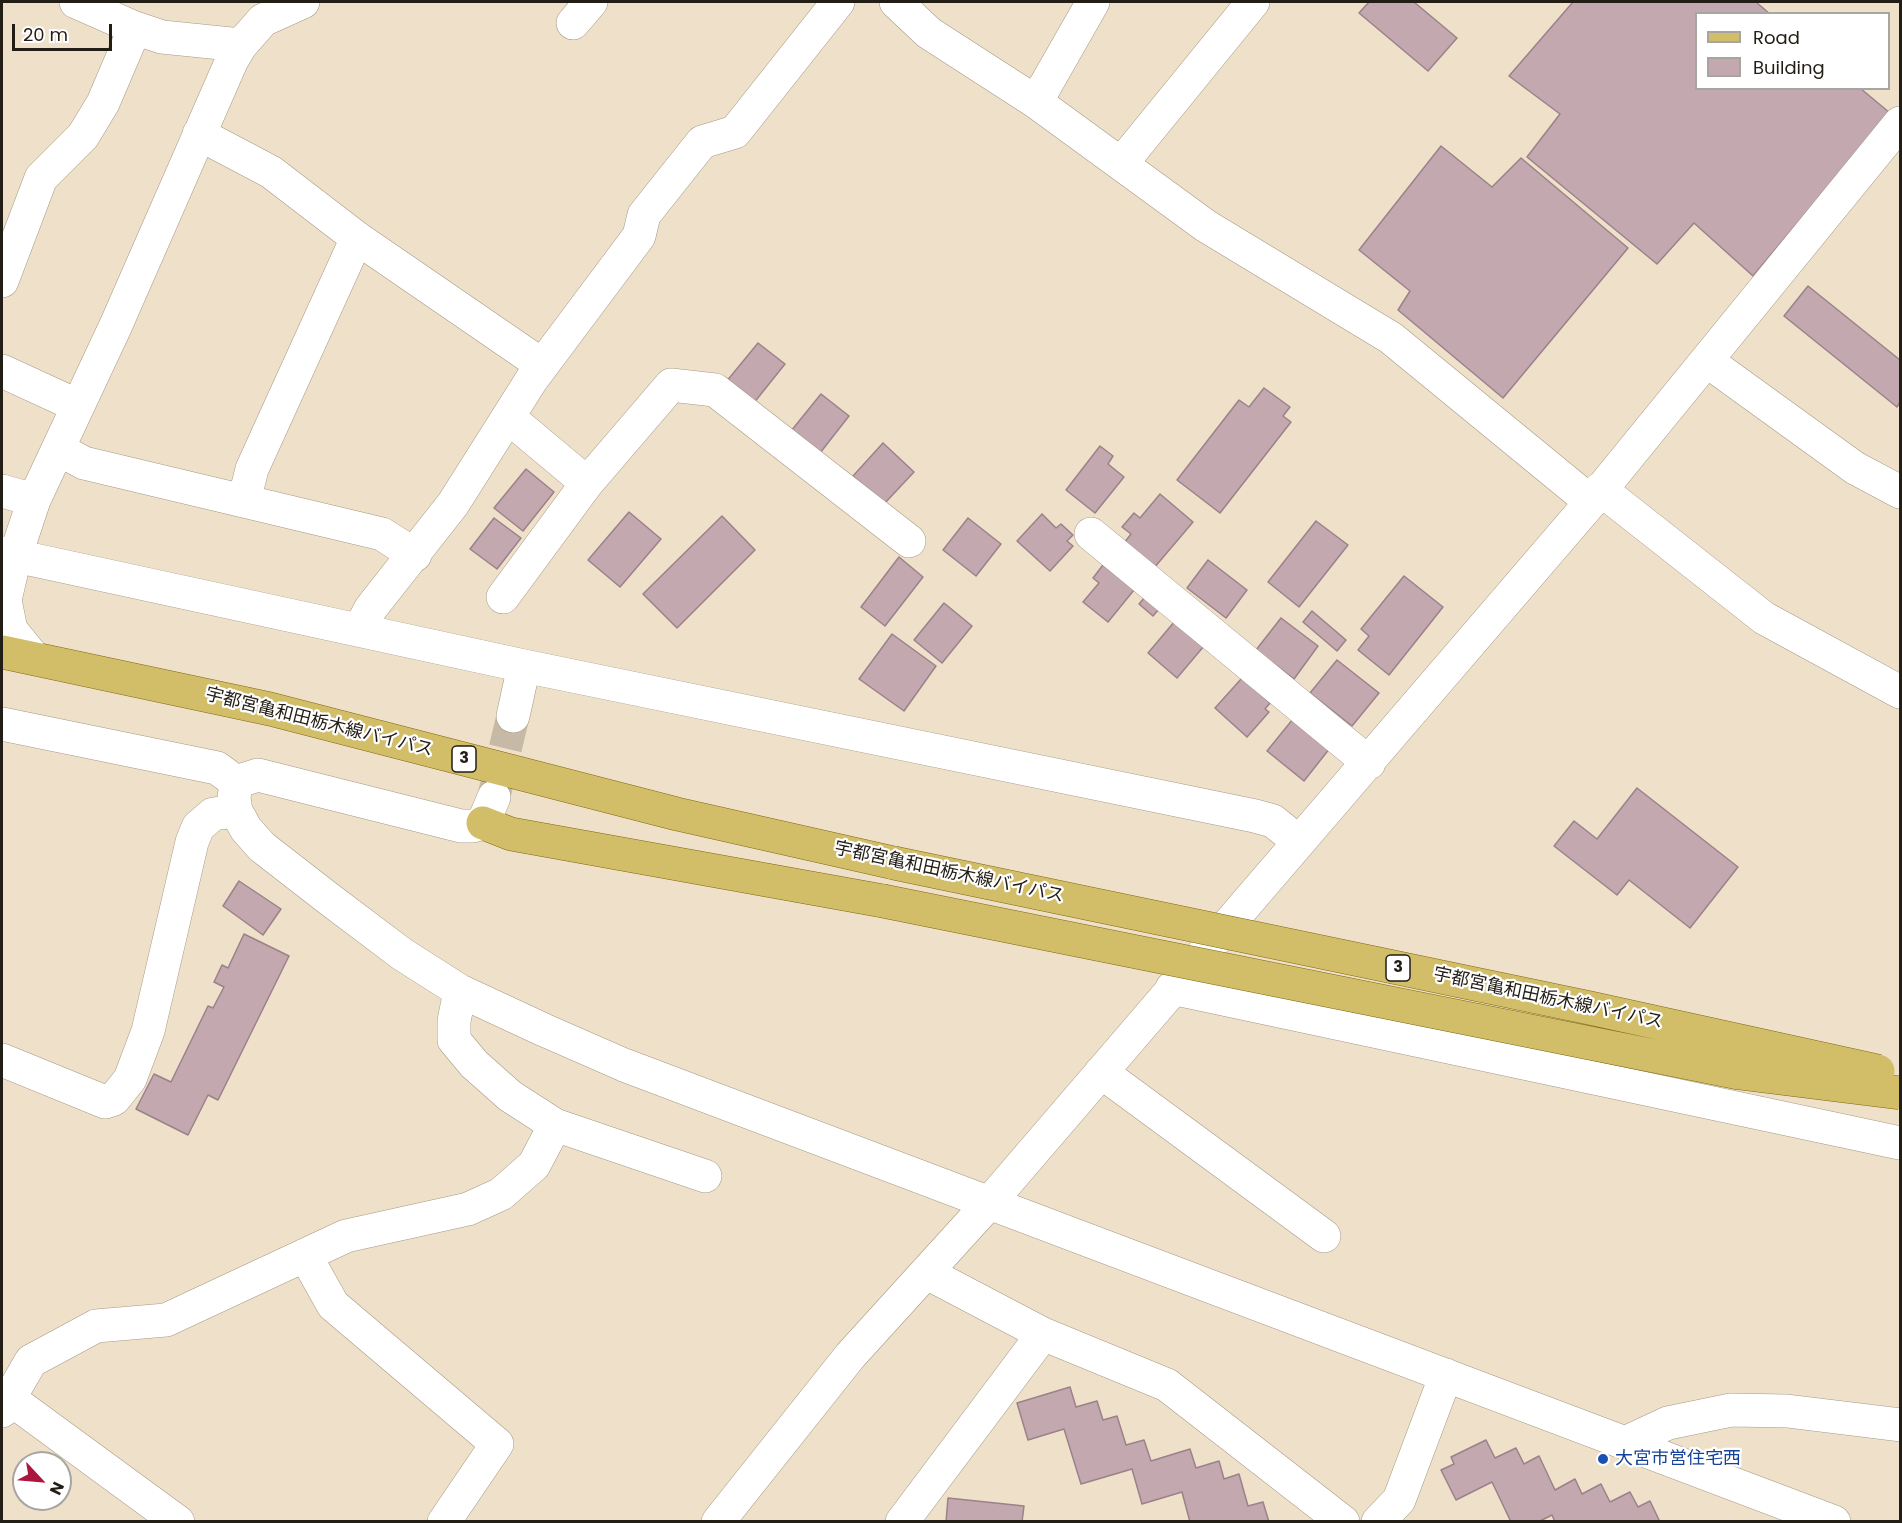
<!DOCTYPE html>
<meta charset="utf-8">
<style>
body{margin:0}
#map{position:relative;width:1902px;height:1523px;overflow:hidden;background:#efe0ca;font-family:Poppins,sans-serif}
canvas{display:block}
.frame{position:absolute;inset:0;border:3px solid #221d15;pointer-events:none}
.legend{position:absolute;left:1695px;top:12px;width:195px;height:78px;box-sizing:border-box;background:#fff;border:2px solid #a7a5a1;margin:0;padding:8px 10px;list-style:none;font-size:18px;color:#221d15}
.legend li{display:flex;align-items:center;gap:12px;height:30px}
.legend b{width:30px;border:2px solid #a7a5a1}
.north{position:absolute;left:12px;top:1451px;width:60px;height:60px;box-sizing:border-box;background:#fff;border:2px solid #a7a5a1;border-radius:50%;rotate:116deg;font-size:16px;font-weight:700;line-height:24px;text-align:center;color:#221d15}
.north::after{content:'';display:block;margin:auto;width:21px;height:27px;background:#ab1641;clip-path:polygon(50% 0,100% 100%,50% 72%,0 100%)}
.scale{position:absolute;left:12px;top:24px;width:100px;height:27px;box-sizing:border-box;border:3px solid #221d15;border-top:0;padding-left:8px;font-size:18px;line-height:21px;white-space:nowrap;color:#221d15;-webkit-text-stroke:4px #fff;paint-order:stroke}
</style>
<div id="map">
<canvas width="1902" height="1523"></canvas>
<div class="frame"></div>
<ul class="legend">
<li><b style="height:8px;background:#d2bd69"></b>Road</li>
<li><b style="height:16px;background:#c3a8b0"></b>Building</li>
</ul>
<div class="north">N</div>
<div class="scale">20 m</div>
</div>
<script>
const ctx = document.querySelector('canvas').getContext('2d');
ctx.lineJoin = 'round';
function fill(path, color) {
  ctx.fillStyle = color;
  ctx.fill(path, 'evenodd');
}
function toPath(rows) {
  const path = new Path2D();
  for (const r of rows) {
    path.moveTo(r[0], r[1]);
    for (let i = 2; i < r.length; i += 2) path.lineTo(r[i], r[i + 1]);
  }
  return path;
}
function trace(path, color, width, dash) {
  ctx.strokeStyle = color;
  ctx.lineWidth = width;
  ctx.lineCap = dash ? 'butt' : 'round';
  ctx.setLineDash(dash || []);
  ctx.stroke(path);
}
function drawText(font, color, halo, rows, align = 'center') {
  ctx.font = font + ' Poppins,"Noto Sans JP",sans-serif';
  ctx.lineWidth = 4.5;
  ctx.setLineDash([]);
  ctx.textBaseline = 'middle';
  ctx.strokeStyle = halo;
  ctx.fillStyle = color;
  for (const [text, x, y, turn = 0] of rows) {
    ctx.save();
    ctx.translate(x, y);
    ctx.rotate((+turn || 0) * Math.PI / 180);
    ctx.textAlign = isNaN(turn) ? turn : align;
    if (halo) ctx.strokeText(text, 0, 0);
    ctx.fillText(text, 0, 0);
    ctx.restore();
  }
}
const building = toPath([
 [1369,2,1414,2,1457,38,1428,71,1359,13,1369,2],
 [1573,2,1756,2,1770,14,1696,14,1696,88,1860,88,1890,113,1753,276,1694,223,1657,264,1527,157,1560,114,1509,76,1573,2],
 [1441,146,1492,187,1521,158,1628,248,1503,398,1398,310,1410,291,1359,250,1441,146],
 [1808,286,1900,360,1900,402,1897,407,1784,316,1808,286],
 [758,343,785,364,753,404,726,382,758,343],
 [1264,388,1290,407,1283,416,1291,422,1220,513,1177,480,1239,400,1249,407,1264,388],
 [821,394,849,416,820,453,791,431,821,394],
 [883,443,914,472,884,504,853,476,883,443],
 [1100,446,1113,456,1108,464,1124,477,1095,513,1066,490,1100,446],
 [526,469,554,492,523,531,494,508,526,469],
 [1160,494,1193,522,1154,568,1124,543,1131,534,1122,527,1134,513,1140,518,1160,494],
 [629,512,661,539,620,587,588,560,629,512],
 [1042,514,1056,528,1061,524,1073,535,1067,541,1073,546,1050,571,1017,541,1042,514],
 [722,516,755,550,677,628,643,594,722,516],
 [494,518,521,538,497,569,470,549,494,518],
 [968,518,1001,544,976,576,943,550,968,518],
 [1316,521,1348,545,1299,607,1268,582,1316,521],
 [899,557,923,577,885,626,861,607,899,557],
 [1208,560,1247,590,1226,618,1187,588,1208,560],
 [1103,565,1134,590,1108,622,1083,602,1099,583,1093,578,1103,565],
 [1404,576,1443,607,1389,675,1358,650,1369,636,1361,629,1404,576],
 [1145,597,1159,609,1153,616,1139,604,1145,597],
 [944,603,972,626,942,663,914,640,944,603],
 [1312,611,1346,640,1337,651,1303,622,1312,611],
 [1281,618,1318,646,1294,679,1256,650,1281,618],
 [1175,621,1204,646,1177,678,1148,653,1175,621],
 [892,634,936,666,904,711,859,679,892,634],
 [1337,660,1379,693,1352,726,1310,693,1337,660],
 [1242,678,1270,703,1265,709,1269,712,1247,737,1215,708,1242,678],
 [1293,719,1330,748,1304,781,1267,751,1293,719],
 [1637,788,1738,867,1690,928,1629,880,1617,895,1554,846,1574,821,1597,839,1637,788],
 [239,881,281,909,263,935,223,906,239,881],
 [244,934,289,956,218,1100,208,1095,188,1135,136,1109,154,1074,171,1082,208,1006,213,1008,224,987,214,982,222,965,228,968,244,934],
 [1070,1387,1076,1407,1097,1401,1103,1420,1117,1416,1126,1445,1144,1440,1151,1461,1190,1449,1196,1468,1219,1461,1224,1479,1239,1474,1248,1506,1263,1502,1269,1522,1190,1522,1182,1492,1142,1504,1132,1469,1081,1484,1064,1429,1028,1440,1017,1403,1070,1387],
 [1486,1440,1495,1458,1516,1448,1524,1464,1539,1456,1555,1490,1575,1479,1582,1494,1601,1484,1610,1502,1630,1492,1638,1507,1650,1501,1660,1522,1555,1522,1552,1515,1538,1522,1511,1522,1492,1482,1456,1500,1441,1470,1454,1464,1451,1457,1486,1440],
 [948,1498,1024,1506,1022,1522,946,1522,948,1498]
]);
fill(building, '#c3a8b0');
trace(building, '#9b8189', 1.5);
trace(toPath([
 [494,796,513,716]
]), '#c6b9a6', 33, [33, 16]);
const minor = toPath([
 [76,2,135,28,162,37,241,45],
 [896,2,929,33,1036,102,1093,2],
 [573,23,591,2],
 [1036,102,1206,226,1391,338,1591,502],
 [199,134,271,172,357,238,542,365],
 [1121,164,1253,2],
 [2,281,41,178,83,136,103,103,135,28],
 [1707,361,1855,468,1900,492],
 [2,371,78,406],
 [508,417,587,483],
 [58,449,84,463,382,534,415,555],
 [1600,489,1764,618,1900,692],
 [2,491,34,500],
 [244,501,252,469,357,238],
 [1091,534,1369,763],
 [2,553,524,666,1255,816,1273,821,1299,842],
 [503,597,587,483,671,385,715,390,909,541],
 [359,630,371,608,453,504,532,379,639,236,644,215,702,142,735,132,838,2],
 [33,657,11,630,5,600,15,557,34,500,116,325,232,60,241,45,263,20,303,2],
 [513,716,524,666],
 [2,724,217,768,236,782],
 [494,797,483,823,473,826,461,826,258,775,236,782,234,798,236,811,246,829,262,847,329,899,402,954,460,991,544,1030,624,1065,1834,1522],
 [1172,988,1900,1143],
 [460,991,454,1021,454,1040,474,1064,510,1096,555,1125,705,1176],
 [2,1060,105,1102,114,1099,130,1079,148,1031,192,842,198,827,213,814,236,811],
 [1101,1072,1324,1236],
 [305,1255,333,1305,497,1444,444,1522],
 [927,1273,1043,1334,1167,1385,1343,1522],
 [10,1399,178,1522],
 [2,1411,31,1361,96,1326,166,1320,346,1236,468,1209,501,1194,534,1165,555,1125],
 [1625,1443,1668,1423,1731,1410,1787,1411,1900,1425],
 [718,1522,850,1356,990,1202,1591,502,1900,123],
 [902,1522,1043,1334],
 [1378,1522,1399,1500,1446,1375]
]);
const major = toPath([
 [2,652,270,709,677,814,894,863],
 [483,823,511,834,883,901]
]);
trace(minor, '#a69883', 34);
trace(major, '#81680b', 34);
trace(minor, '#fff', 33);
trace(major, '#d2bd69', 33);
const majorBridge = toPath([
 [894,863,1590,1008,1878,1071],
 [883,901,1739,1073,1900,1093]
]);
trace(majorBridge, '#81680b', 34, []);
trace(majorBridge, '#d2bd69', 33);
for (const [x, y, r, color] of [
 [1603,1459,6,"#1a4fb4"]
]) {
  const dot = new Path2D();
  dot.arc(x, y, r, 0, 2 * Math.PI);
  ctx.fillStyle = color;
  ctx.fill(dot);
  trace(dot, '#fff', 2);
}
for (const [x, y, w] of [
 [464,759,24],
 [1398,968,24]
]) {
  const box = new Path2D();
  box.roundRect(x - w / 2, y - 13, w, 26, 4.5);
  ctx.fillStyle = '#fff';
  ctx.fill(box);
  trace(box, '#221d15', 1.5);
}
drawText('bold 16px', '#221d15', null, [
 ["3",464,759],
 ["3",1398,968]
]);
drawText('18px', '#221d15', '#fff', [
 ["宇都宮亀和田栃木線バイパス",319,723,14],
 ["宇都宮亀和田栃木線バイパス",949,873,12],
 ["宇都宮亀和田栃木線バイパス",1548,999,12]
]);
drawText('18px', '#164399', '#fff', [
 ["大宮市営住宅西",1615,1459]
], 'left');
</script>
